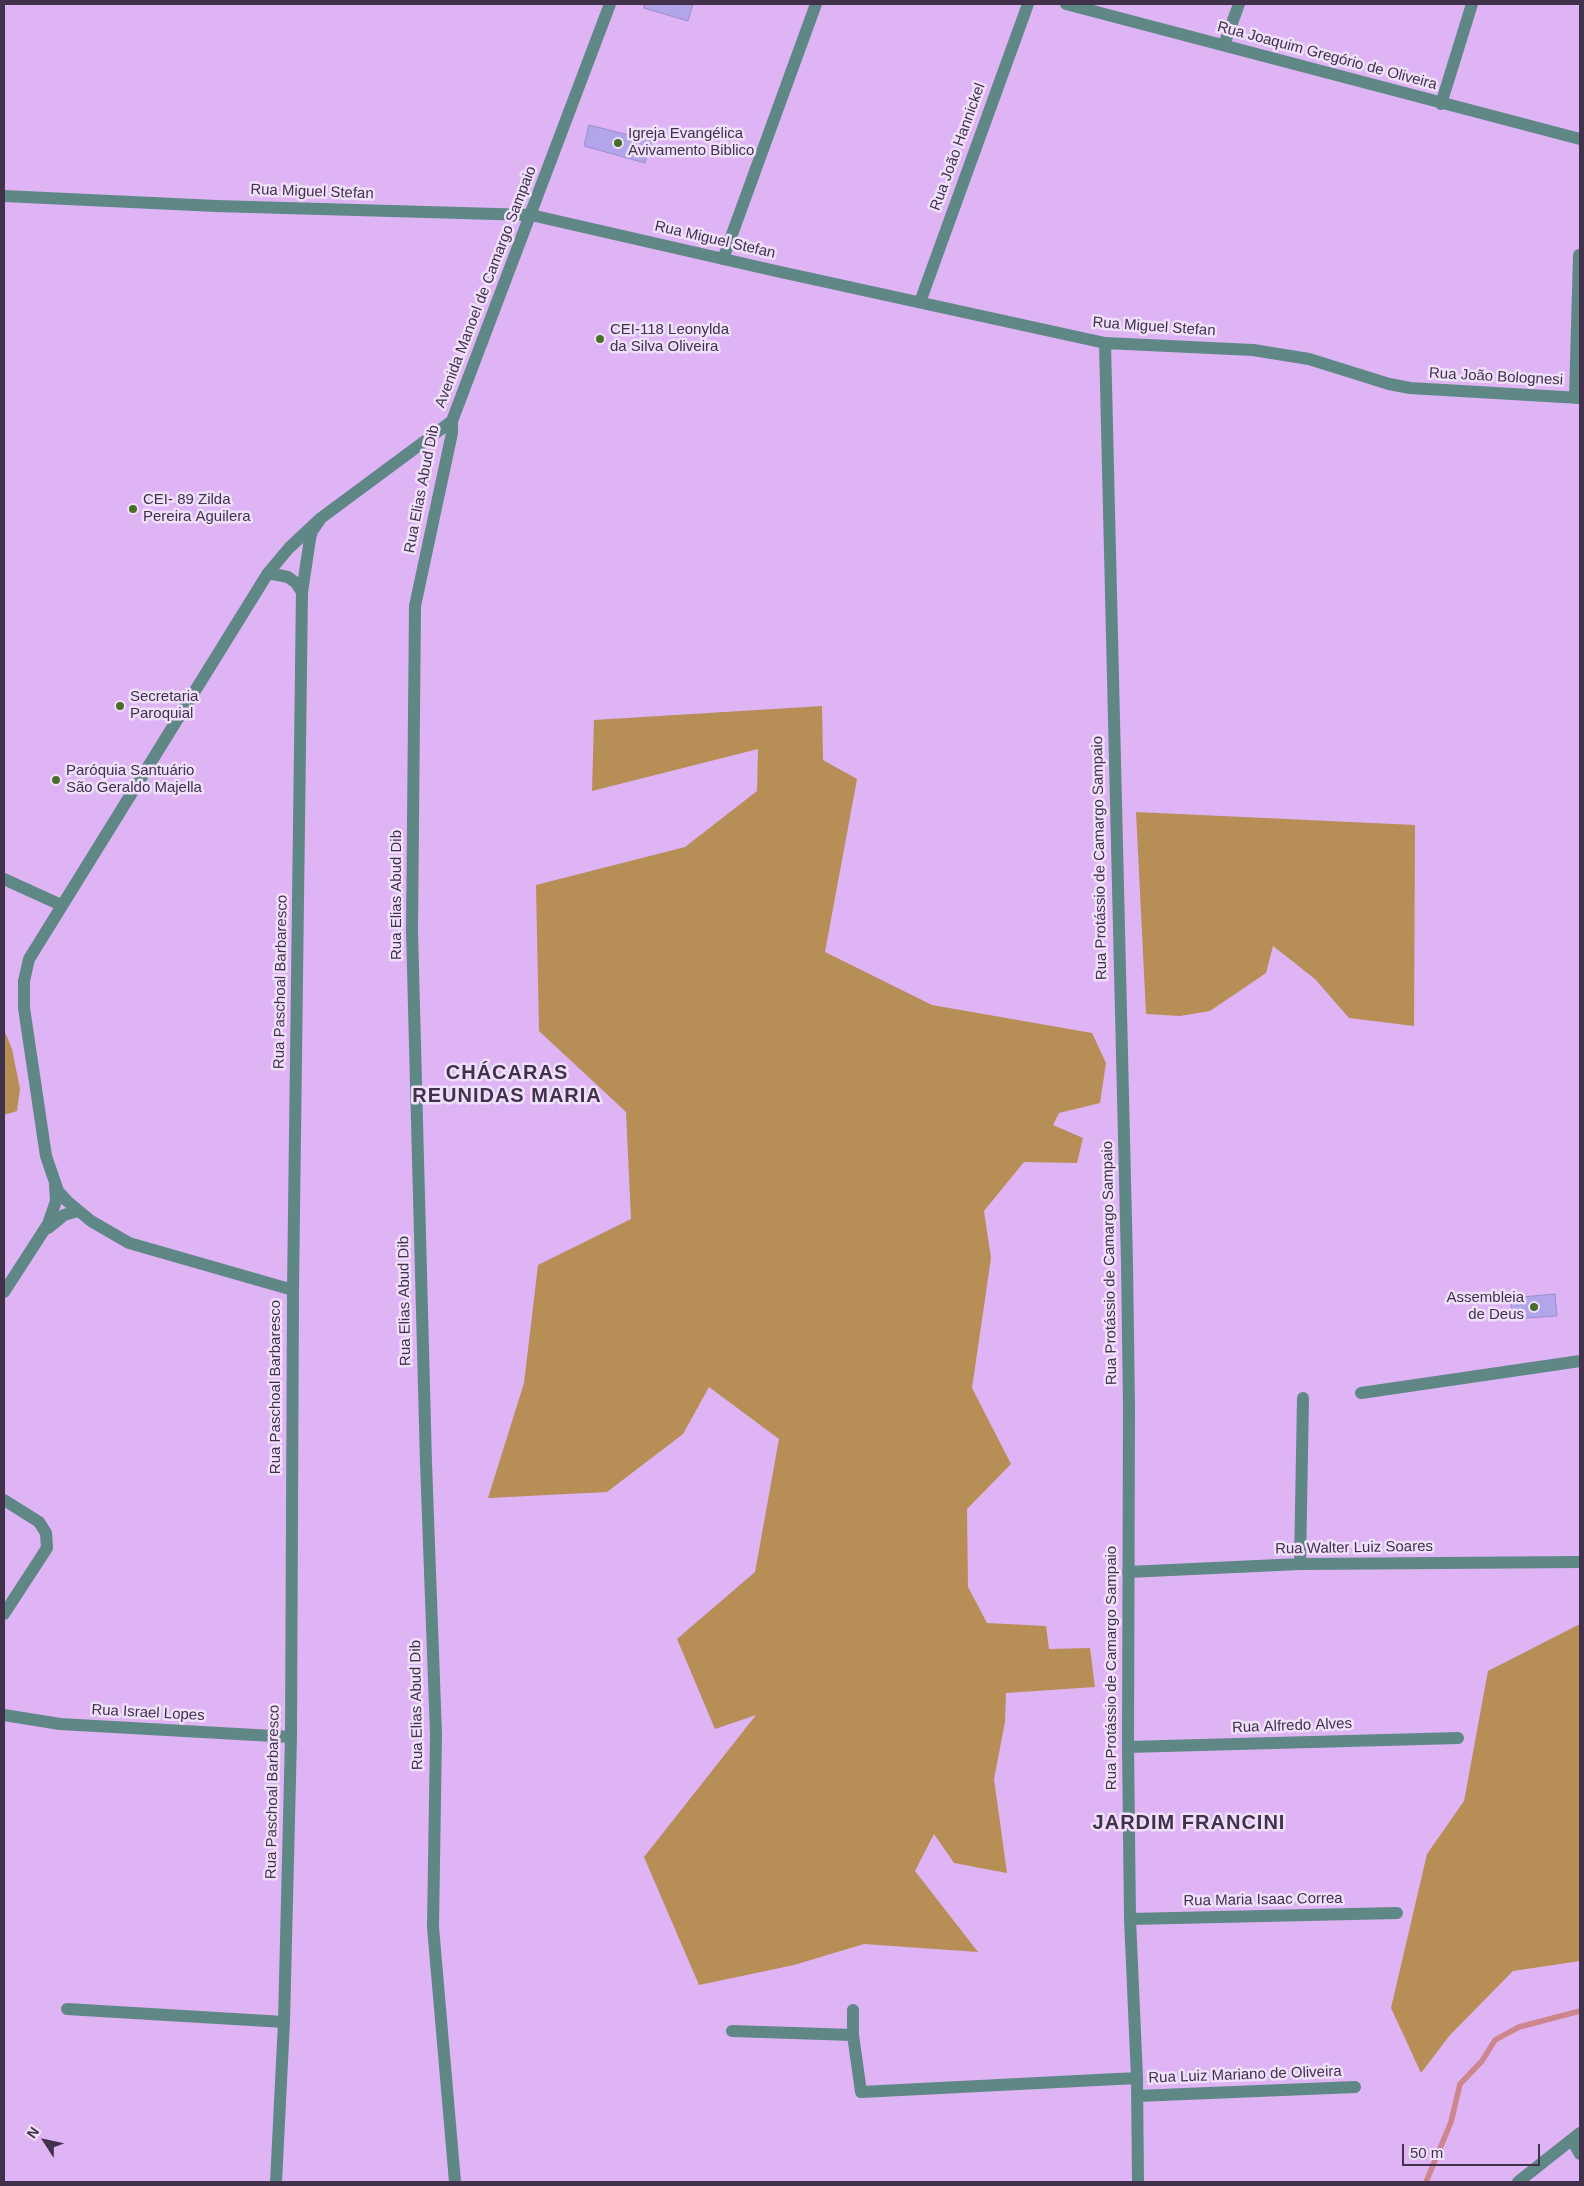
<!DOCTYPE html>
<meta charset="utf-8">
<style>
body{margin:0}
#map{position:relative;width:1584px;height:2186px;overflow:hidden;background:#deb4f5;font-family:Helvetica,sans-serif}
canvas{display:block}
.frame{position:absolute;inset:0;border:5px solid #42314b;pointer-events:none}
.north{position:absolute;left:20px;top:2116px;width:50px;height:50px;-webkit-text-stroke:4px #f1e0fb;paint-order:stroke;rotate:305deg;font-size:14px;font-weight:700;line-height:20px;text-align:center;color:#42314b}
.north::after{content:'';display:block;margin:auto;width:18px;height:22px;background:#42314b;clip-path:polygon(50% 0,100% 100%,50% 72%,0 100%)}
.scale{position:absolute;left:1402px;top:2144px;width:138px;height:22px;box-sizing:border-box;border:2px solid #42314b;border-top:0;padding-left:6px;font-size:15px;line-height:18px;white-space:nowrap;color:#42314b;-webkit-text-stroke:4px #f1e0fb;paint-order:stroke}
</style>
<div id="map">
<canvas width="1584" height="2186"></canvas>
<div class="frame"></div>
<div class="north">N</div>
<div class="scale">50 m</div>
</div>
<script>
const ctx = document.querySelector('canvas').getContext('2d');
ctx.lineJoin = 'round';
function fill(path, color) {
  ctx.fillStyle = color;
  ctx.fill(path, 'evenodd');
}
function toPath(rows) {
  const path = new Path2D();
  for (const r of rows) {
    path.moveTo(r[0], r[1]);
    for (let i = 2; i < r.length; i += 2) path.lineTo(r[i], r[i + 1]);
  }
  return path;
}
function trace(path, color, width, dash) {
  ctx.strokeStyle = color;
  ctx.lineWidth = width;
  ctx.lineCap = dash ? 'butt' : 'round';
  ctx.setLineDash(dash || []);
  ctx.stroke(path);
}
function drawText(font, color, halo, rows, align = 'center') {
  ctx.font = font + ' Helvetica,sans-serif';
  ctx.lineWidth = 5;
  ctx.setLineDash([]);
  ctx.textBaseline = 'middle';
  ctx.strokeStyle = halo;
  ctx.fillStyle = color;
  for (const [text, x, y, turn = 0] of rows) {
    ctx.save();
    ctx.translate(x, y);
    ctx.rotate((+turn || 0) * Math.PI / 180);
    ctx.textAlign = isNaN(turn) ? turn : align;
    if (halo) ctx.strokeText(text, 0, 0);
    ctx.fillText(text, 0, 0);
    ctx.restore();
  }
}
fill(toPath([
 [822,706,823,760,857,779,825,952,932,1005,1092,1033,1106,1063,1100,1103,1059,1113,1053,1125,1083,1138,1077,1163,1024,1162,984,1211,991,1258,972,1388,1011,1464,967,1509,968,1587,987,1623,1046,1626,1049,1649,1090,1648,1095,1687,1006,1693,1005,1722,994,1779,1007,1873,954,1863,934,1834,915,1871,978,1952,864,1944,794,1965,699,1985,644,1857,756,1715,715,1729,677,1639,755,1572,779,1439,709,1387,683,1434,607,1492,488,1498,524,1383,538,1265,631,1219,626,1112,539,1031,536,885,685,847,757,791,758,749,592,791,594,720],
 [1136,812,1415,825,1414,1026,1349,1018,1315,979,1273,946,1266,973,1210,1011,1180,1016,1146,1014],
 [4,1030,12,1049,20,1089,17,1111,4,1115],
 [1580,1624,1580,1961,1513,1971,1450,2035,1421,2073,1391,2008,1427,1854,1464,1801,1488,1671]
]), '#b78e56');
trace(toPath([
 [1426,2182,1451,2122,1460,2084,1482,2061,1495,2040,1519,2027,1580,2011]
]), '#cd868c', 5.5);
const building = toPath([
 [644,4,693,4,688,21,644,8,644,4],
 [589,125,652,141,645,163,584,146,589,125],
 [1555,1294,1557,1316,1512,1319,1511,1298,1555,1294]
]);
fill(building, '#b3a5ea');
trace(building, '#9b8cd0', 1);
trace(toPath([
 [1066,4,1580,139],
 [1224,45,1239,4],
 [1441,104,1472,4],
 [4,196,216,206,531,215,776,271,1105,343,1253,350,1309,359,1389,384,1410,388,1580,398],
 [723,259,816,4],
 [920,302,1028,4],
 [1105,343,1127,1263,1129,1407,1128,1747,1130,1919,1137,2078,1138,2182],
 [1575,398,1579,255],
 [452,421,452,433,415,606,412,931,426,1463,436,1734,433,1927,455,2182],
 [268,573,288,577,296,583,302,592],
 [4,879,61,905],
 [48,1228,64,1215,78,1211],
 [293,1290,129,1243,91,1221,67,1201,58,1191,46,1156,24,1008,24,981,29,959,268,573,289,548,321,518,452,421,610,4],
 [4,1292,48,1224,56,1201,55,1185],
 [1361,1393,1580,1361],
 [4,1500,39,1522,46,1533,47,1548,4,1614],
 [1300,1564,1303,1398],
 [1128,1572,1300,1564,1580,1562],
 [4,1715,60,1724,291,1737],
 [1128,1747,1458,1738],
 [1130,1919,1397,1913],
 [67,2009,284,2022],
 [853,2010,853,2035,861,2092,1137,2078],
 [732,2031,853,2035],
 [1137,2096,1355,2087],
 [1572,2140,1580,2154],
 [276,2182,284,2022,291,1737,293,1290,302,592,310,539,312,531,321,518],
 [1518,2182,1580,2133]
]), '#5e8785', 12);
for (const [x, y, r, color] of [
 [618,143,5,"#476d28"],
 [600,339,5,"#476d28"],
 [133,509,5,"#476d28"],
 [120,706,5,"#476d28"],
 [56,780,5,"#476d28"],
 [1534,1307,5,"#476d28"]
]) {
  const dot = new Path2D();
  dot.arc(x, y, r, 0, 2 * Math.PI);
  ctx.fillStyle = color;
  ctx.fill(dot);
  trace(dot, '#f1e0fb', 2);
}
drawText('15px', '#42314b', '#f1e0fb', [
 ["Rua Joaquim Gregório de Oliveira",1327,56,15],
 ["Rua João Hannickel",958,147,-70],
 ["Rua Miguel Stefan",312,192,2],
 ["Rua Miguel Stefan",715,240,13],
 ["Avenida Manoel de Camargo Sampaio",486,287,-69],
 ["Rua Miguel Stefan",1154,327,4],
 ["Rua João Bolognesi",1496,377,3],
 ["Rua Elias Abud Dib",422,489,-79],
 ["Rua Protássio de Camargo Sampaio",1100,858,-91],
 ["Rua Elias Abud Dib",397,895,-90],
 ["Rua Paschoal Barbaresco",281,982,-89],
 ["Rua Protássio de Camargo Sampaio",1110,1263,-91],
 ["Rua Elias Abud Dib",405,1301,-91],
 ["Rua Paschoal Barbaresco",276,1387,-90],
 ["Rua Walter Luiz Soares",1354,1548,-1],
 ["Rua Protássio de Camargo Sampaio",1112,1668,-90],
 ["Rua Elias Abud Dib",417,1705,-91],
 ["Rua Israel Lopes",148,1713,3],
 ["Rua Alfredo Alves",1292,1726,-2],
 ["Rua Paschoal Barbaresco",273,1792,-89],
 ["Rua Maria Isaac Correa",1263,1900,-1],
 ["Rua Luiz Mariano de Oliveira",1245,2075,-2]
]);
drawText('15px', '#42314b', '#f1e0fb', [
 ["Igreja Evangélica",628,134],
 ["Avivamento Biblico",628,151],
 ["CEI-118 Leonylda",610,330],
 ["da Silva Oliveira",610,347],
 ["CEI- 89 Zilda",143,500],
 ["Pereira Aguilera",143,517],
 ["Secretaria",130,697],
 ["Paroquial",130,714],
 ["Paróquia Santuário",66,771],
 ["São Geraldo Majella",66,788],
 ["Assembleia",1524,1298,"right"],
 ["de Deus",1524,1315,"right"]
], 'left');
ctx.letterSpacing = '1px';
drawText('bold 20px', '#42314b', '#f1e0fb', [
 ["CHÁCARAS",507,1073],
 ["REUNIDAS MARIA",507,1096],
 ["JARDIM FRANCINI",1189,1823]
]);
ctx.letterSpacing = '0px';
</script>
